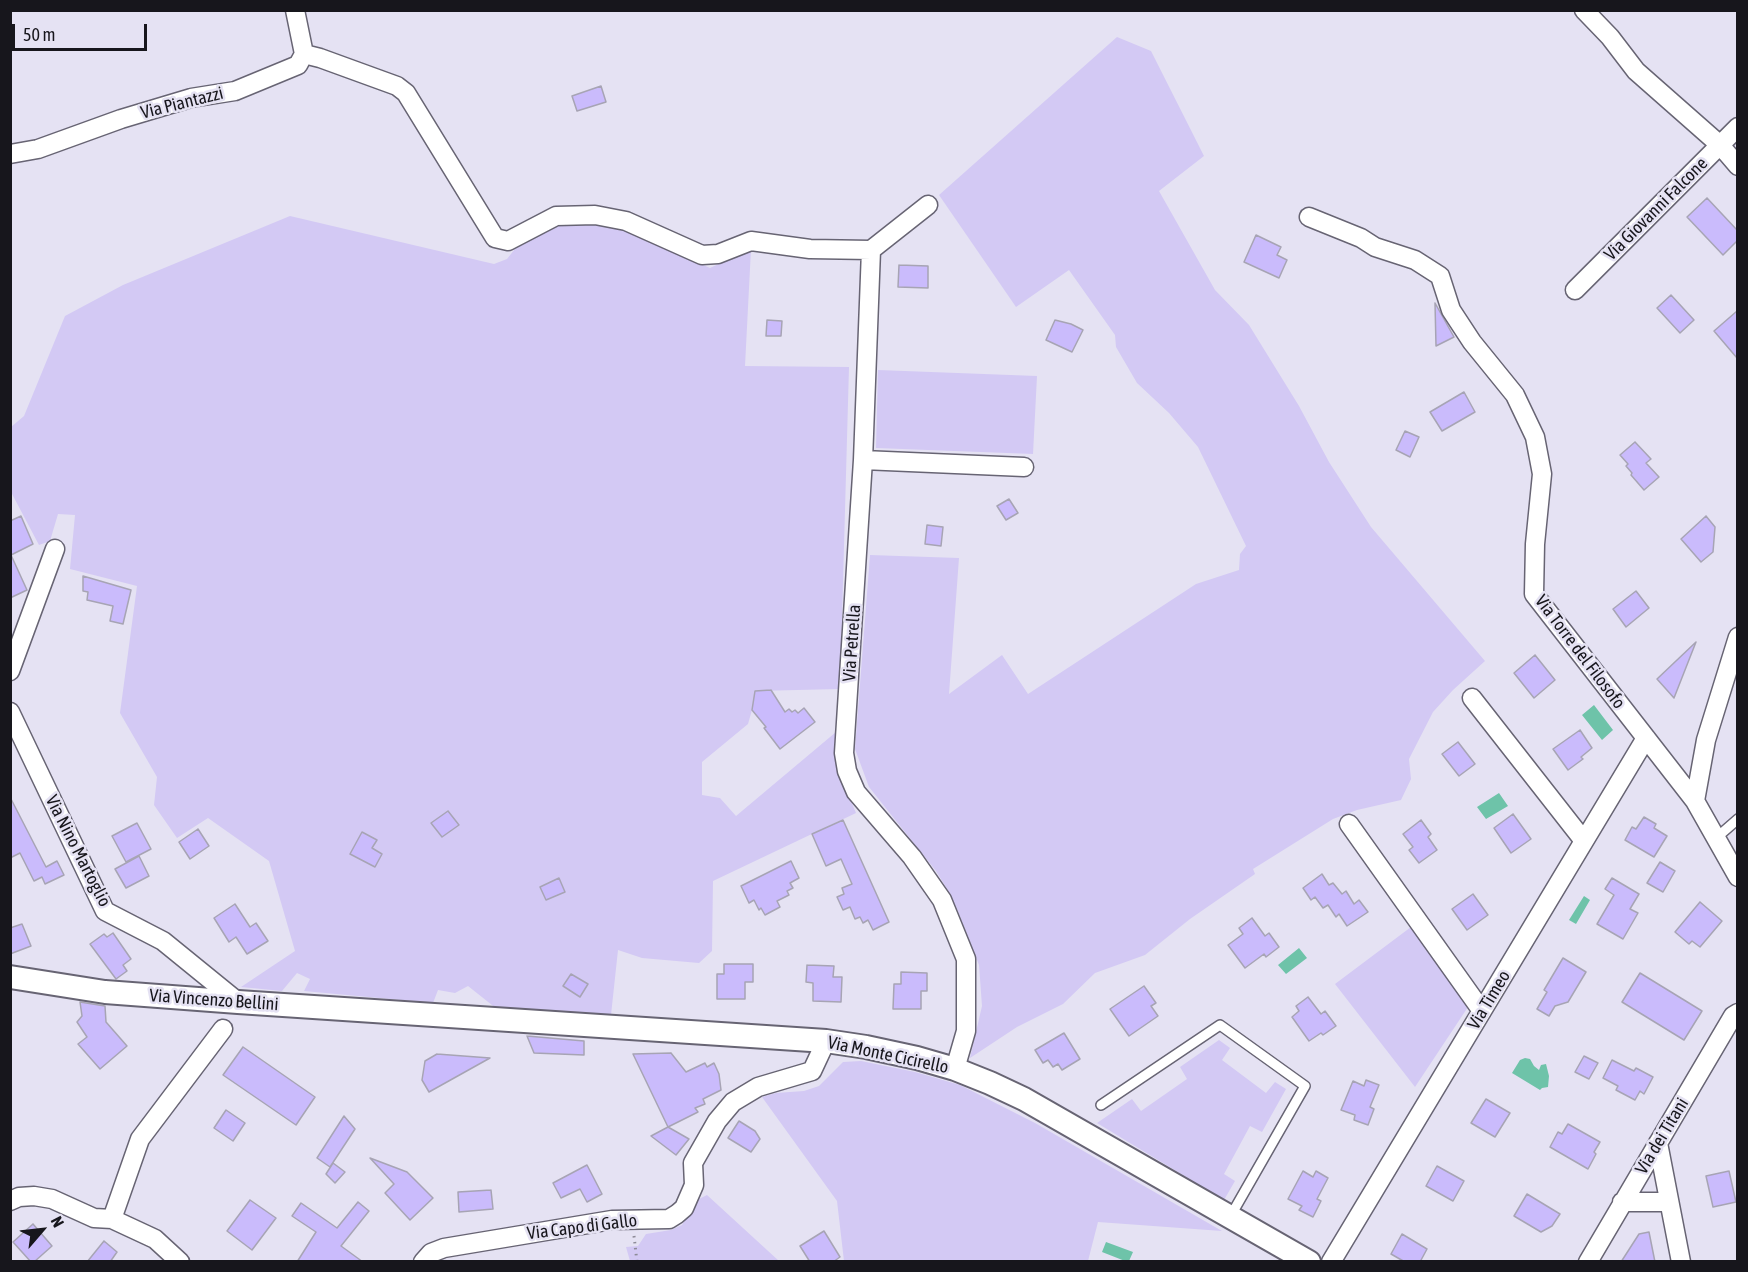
<!DOCTYPE html>
<style>
body{margin:0}
#map{position:relative;width:1748px;height:1272px;overflow:hidden;background:#e5e2f3;font-family:"Asap Condensed",sans-serif}
canvas{display:block}
.frame{position:absolute;inset:0;border:12px solid #17161c;pointer-events:none}
.north{position:absolute;left:12px;top:1200px;width:60px;height:60px;-webkit-text-stroke:4px #e5e2f3;paint-order:stroke;rotate:62deg;font-size:16px;font-weight:700;line-height:24px;text-align:center;color:#17161c}
.north::after{content:'';display:block;margin:auto;width:21px;height:27px;background:#17161c;clip-path:polygon(50% 0,100% 100%,50% 72%,0 100%)}
.scale{position:absolute;left:12px;top:24px;width:135px;height:27px;box-sizing:border-box;border:3px solid #17161c;border-top:0;padding-left:8px;font-size:18px;line-height:21px;white-space:nowrap;color:#17161c;-webkit-text-stroke:4px #e5e2f3;paint-order:stroke}
</style>
<div id="map">
<canvas width="1748" height="1272"></canvas>
<div class="frame"></div>
<div class="north">N</div>
<div class="scale">50 m</div>
</div>
<script>
const ctx = document.querySelector('canvas').getContext('2d');
ctx.lineJoin = 'round';
function fill(path, color) {
  ctx.fillStyle = color;
  ctx.fill(path, 'evenodd');
}
function toPath(rows) {
  const path = new Path2D();
  for (const r of rows) {
    path.moveTo(r[0], r[1]);
    for (let i = 2; i < r.length; i += 2) path.lineTo(r[i], r[i + 1]);
  }
  return path;
}
function trace(path, color, width, dash) {
  ctx.strokeStyle = color;
  ctx.lineWidth = width;
  ctx.lineCap = dash ? 'butt' : 'round';
  ctx.setLineDash(dash || []);
  ctx.stroke(path);
}
function drawText(font, color, halo, rows, align = 'center') {
  ctx.font = font + ' "Asap Condensed",sans-serif';
  ctx.lineWidth = 5;
  ctx.setLineDash([]);
  ctx.textBaseline = 'middle';
  ctx.strokeStyle = halo;
  ctx.fillStyle = color;
  for (const [text, x, y, turn = 0] of rows) {
    ctx.save();
    ctx.translate(x, y);
    ctx.rotate((+turn || 0) * Math.PI / 180);
    ctx.textAlign = isNaN(turn) ? turn : align;
    if (halo) ctx.strokeText(text, 0, 0);
    ctx.fillText(text, 0, 0);
    ctx.restore();
  }
}
fill(toPath([
 [1117,37,1151,51,1204,156,1159,191,1215,290,1249,325,1299,406,1329,462,1371,527,1485,661,1453,690,1433,712,1409,759,1411,779,1401,800,1357,810,1333,819,1253,869,1255,874,1190,919,1145,955,1095,973,1063,1004,1017,1027,970,1058,982,1006,979,965,957,909,947,889,936,871,869,787,855,749,870,555,959,558,949,694,1002,655,1028,694,1196,584,1239,570,1240,554,1246,546,1198,447,1169,413,1137,383,1116,347,1115,335,1069,270,1016,307,939,195],
 [290,216,494,264,507,259,518,245,555,222,594,220,621,228,710,268,751,249,745,366,849,367,840,689,755,691,752,710,748,724,702,762,702,795,720,798,736,816,836,732,837,768,856,813,713,881,712,951,699,963,642,958,618,950,611,1015,497,1009,468,986,455,993,438,990,433,1003,304,991,310,979,297,973,282,991,241,987,295,951,269,861,208,818,177,838,154,805,157,777,120,713,137,586,70,569,75,515,58,514,50,541,39,545,11,492,11,427,24,416,65,316,123,285],
 [878,370,1037,376,1033,454,876,448],
 [1411,927,1468,1007,1415,1087,1335,984],
 [1219,1040,1230,1048,1222,1060,1266,1093,1275,1082,1286,1089,1262,1132,1250,1126,1224,1174,1235,1181,1224,1200,1097,1123,1132,1099,1141,1111,1187,1079,1180,1067],
 [861,1061,915,1072,960,1085,1035,1123,1222,1231,1098,1222,1088,1261,844,1261,837,1201,762,1097,776,1093,804,1091,819,1086,843,1062],
 [707,1195,779,1261,630,1261,626,1247,638,1246,646,1234,671,1230,682,1225,697,1200]
]), '#d3c9f4');
fill(toPath([
 [1594,705,1613,730,1602,740,1582,715],
 [1499,793,1508,806,1486,819,1477,807],
 [1584,896,1590,900,1576,924,1569,920],
 [1299,948,1307,958,1286,974,1278,965],
 [1525,1058,1530,1059,1534,1066,1539,1070,1541,1065,1546,1064,1549,1076,1548,1087,1542,1088,1540,1090,1512,1073,1520,1060],
 [1106,1242,1133,1252,1129,1261,1125,1261,1102,1252]
]), '#6ec3a9');
const building = toPath([
 [601,86,606,102,577,111,572,96,601,86],
 [1707,198,1737,230,1737,241,1723,255,1687,217,1707,198],
 [1256,235,1281,247,1277,255,1287,260,1279,278,1244,262,1256,235],
 [899,265,928,266,928,288,898,287,899,265],
 [1671,295,1694,320,1680,333,1657,308,1671,295],
 [1435,303,1454,337,1436,346,1435,303],
 [1737,311,1737,358,1714,331,1737,311],
 [767,320,782,321,781,336,766,336,767,320],
 [1055,320,1071,324,1083,330,1072,352,1046,340,1055,320],
 [1464,392,1475,412,1442,431,1430,412,1464,392],
 [1405,431,1419,437,1410,457,1396,450,1405,431],
 [1635,442,1651,459,1646,463,1659,477,1644,490,1631,475,1632,473,1626,466,1628,464,1620,455,1635,442],
 [1009,499,1018,513,1006,520,997,506,1009,499],
 [21,516,33,544,11,555,27,590,10,598,10,521,21,516],
 [1706,516,1715,527,1713,552,1701,562,1681,539,1706,516],
 [927,525,943,527,941,546,925,544,927,525],
 [83,576,131,590,123,624,110,621,113,606,87,600,88,592,83,591,83,576],
 [1636,591,1649,608,1626,627,1613,609,1636,591],
 [1696,642,1674,698,1657,679,1696,642],
 [1535,655,1555,680,1534,698,1514,673,1535,655],
 [771,690,785,712,789,709,792,712,795,710,798,713,804,708,815,722,780,749,764,728,766,727,752,710,755,691,771,690],
 [1580,730,1592,748,1581,757,1583,759,1568,770,1553,749,1580,730],
 [1458,742,1475,764,1459,776,1442,754,1458,742],
 [10,797,46,867,57,861,64,875,45,884,42,877,34,881,20,853,10,858,10,797],
 [448,811,459,825,442,837,431,823,448,811],
 [1513,814,1531,839,1511,853,1494,828,1513,814],
 [1644,817,1656,824,1654,828,1667,836,1654,857,1625,840,1632,827,1636,829,1644,817],
 [843,820,889,922,873,930,868,920,863,923,860,917,855,919,850,907,843,910,837,897,844,894,842,888,852,884,841,859,826,866,812,834,843,820],
 [1421,820,1431,834,1428,837,1437,850,1419,863,1409,850,1413,847,1403,834,1421,820],
 [137,823,151,849,126,862,112,836,137,823],
 [198,829,209,846,190,859,179,842,198,829],
 [362,832,377,840,372,848,382,854,375,867,350,854,362,832],
 [139,856,149,876,126,888,115,869,139,856],
 [791,861,799,878,790,883,793,888,787,891,789,895,777,901,780,907,765,915,761,908,759,910,754,900,749,903,741,886,791,861],
 [1660,862,1675,871,1663,892,1647,883,1660,862],
 [1322,874,1329,885,1333,883,1342,894,1346,891,1354,904,1359,900,1368,912,1347,926,1339,914,1336,917,1328,905,1323,908,1315,897,1311,900,1303,888,1322,874],
 [559,878,565,892,546,900,540,887,559,878],
 [1612,878,1639,894,1630,909,1638,913,1623,939,1597,924,1614,895,1605,889,1612,878],
 [1473,894,1488,915,1467,930,1452,909,1473,894],
 [1700,902,1722,921,1700,947,1692,941,1689,944,1675,932,1700,902],
 [235,904,250,927,256,923,268,941,247,954,236,937,229,942,214,918,235,904],
 [1252,918,1265,936,1269,933,1279,947,1266,957,1264,954,1245,968,1228,945,1243,934,1239,928,1252,918],
 [22,924,31,946,10,954,10,928,22,924],
 [113,933,131,959,123,965,127,971,116,979,90,944,104,934,107,937,113,933],
 [1563,958,1586,972,1568,1002,1555,1006,1549,1016,1537,1009,1547,992,1544,990,1563,958],
 [724,964,753,964,753,982,745,982,745,999,717,999,717,974,724,974,724,964],
 [807,965,834,966,833,977,842,977,841,1002,813,1001,813,983,806,982,807,965],
 [901,972,927,973,927,991,921,991,921,1009,893,1009,894,984,901,984,901,972],
 [1640,973,1702,1011,1684,1040,1622,1002,1640,973],
 [571,974,588,984,580,997,563,986,571,974],
 [1144,986,1156,1003,1151,1006,1158,1016,1129,1036,1110,1009,1144,986],
 [1308,997,1321,1014,1325,1011,1336,1026,1323,1035,1321,1033,1309,1041,1292,1017,1299,1011,1296,1006,1308,997],
 [80,1002,105,1006,106,1022,127,1046,100,1069,78,1044,87,1037,77,1022,82,1016,80,1002],
 [1064,1033,1080,1059,1062,1070,1058,1064,1053,1067,1048,1060,1043,1063,1035,1050,1064,1033],
 [527,1036,584,1041,584,1055,534,1053,527,1036],
 [243,1047,315,1097,296,1125,223,1075,243,1047],
 [671,1053,686,1072,705,1063,707,1067,714,1063,719,1074,721,1090,703,1099,705,1104,695,1108,698,1112,668,1127,633,1054,671,1053],
 [437,1054,490,1058,429,1092,422,1080,425,1061,437,1054],
 [1584,1056,1598,1063,1589,1079,1575,1072,1584,1056],
 [1612,1060,1634,1071,1636,1068,1653,1077,1644,1094,1640,1091,1635,1100,1616,1090,1618,1086,1603,1078,1612,1060],
 [1366,1080,1379,1085,1370,1107,1374,1109,1368,1125,1354,1120,1355,1115,1341,1110,1353,1081,1364,1086,1366,1080],
 [1486,1099,1510,1113,1495,1137,1471,1123,1486,1099],
 [226,1110,245,1123,233,1141,214,1128,226,1110],
 [344,1116,355,1129,330,1167,317,1158,344,1116],
 [739,1121,755,1131,760,1139,751,1152,728,1138,739,1121],
 [1568,1124,1600,1142,1594,1152,1596,1154,1588,1169,1550,1147,1558,1132,1562,1134,1568,1124],
 [668,1127,689,1139,676,1155,651,1136,668,1127],
 [370,1158,407,1172,433,1198,410,1220,385,1193,394,1184,370,1158],
 [333,1163,345,1172,335,1183,326,1174,333,1163],
 [587,1165,602,1194,587,1202,580,1189,561,1198,553,1183,587,1165],
 [1437,1166,1464,1181,1453,1201,1426,1186,1437,1166],
 [1303,1171,1313,1177,1316,1171,1328,1178,1317,1199,1321,1201,1313,1217,1299,1210,1302,1206,1288,1199,1303,1171],
 [1729,1171,1736,1202,1713,1207,1706,1176,1729,1171],
 [491,1190,493,1209,459,1212,458,1192,491,1190],
 [1527,1194,1560,1214,1552,1226,1541,1232,1514,1216,1527,1194],
 [250,1200,276,1218,252,1250,227,1231,250,1200],
 [358,1202,369,1211,341,1246,363,1262,297,1262,316,1232,292,1216,301,1203,337,1228,358,1202],
 [33,1224,52,1246,34,1262,31,1262,13,1242,33,1224],
 [824,1231,840,1257,833,1262,810,1262,800,1246,824,1231],
 [1649,1232,1655,1262,1621,1262,1639,1234,1649,1232],
 [1402,1234,1427,1249,1420,1262,1405,1262,1391,1254,1402,1234],
 [104,1241,117,1252,110,1262,87,1262,104,1241]
]);
fill(building, '#cabbfc');
trace(building, '#a7a4b4', 1.5);
const service = toPath([
 [1715,839,1738,819],
 [1101,1105,1220,1025,1305,1086,1230,1217]
]);
const minor = toPath([
 [1584,10,1610,37,1636,71,1720,145,1738,166],
 [304,54,320,58,397,86,406,93,495,238,508,241,556,216,595,215,626,221,702,255,718,254,751,241,810,249,871,250],
 [10,154,38,149,121,119,191,98,235,91,298,65,304,54,295,10],
 [928,205,871,250,863,460,844,753,847,771,856,792,912,857,942,900,966,959,966,1031,955,1069],
 [1309,217,1361,238,1375,247,1415,260,1440,276,1451,310,1472,342,1515,395,1535,437,1542,474,1535,544,1534,594,1695,801,1738,877],
 [1575,290,1738,127],
 [863,460,1024,467],
 [10,671,55,549],
 [1472,698,1584,841],
 [10,712,105,911,163,941,238,1002],
 [1695,801,1706,740,1738,637],
 [1349,824,1482,1011],
 [1658,1143,1681,1262],
 [10,1201,19,1197,34,1196,52,1199,94,1218,112,1219],
 [1622,1202,1669,1202],
 [180,1262,155,1239,112,1219,140,1139,223,1029],
 [423,1262,431,1253,444,1248,612,1220,669,1219,677,1214,684,1208,694,1185,693,1163,717,1121,733,1102,758,1087,812,1071,826,1041],
 [1331,1262,1646,738],
 [1588,1262,1733,1016,1738,1013]
]);
const tertiary = toPath([
 [10,977,105,992,238,1002,826,1041,866,1047,917,1058,955,1069,990,1083,1024,1099,1309,1262]
]);
trace(service, '#676473', 12);
trace(minor, '#676473', 21);
trace(tertiary, '#676473', 26);
trace(toPath([
 [634,1236,637,1262]
]), '#8d8b97', 3, [1.5, 4.5]);
trace(service, '#fff', 9);
trace(minor, '#fff', 18);
trace(tertiary, '#fff', 22);
drawText('18px', '#17161c', '#e5e2f3', [
 ["Via Piantazzi",182,103,-14],
 ["Via Giovanni Falcone",1656,209,-45],
 ["Via Petrella",852,643,-86],
 ["Via Torre del Filosofo",1580,652,53],
 ["Via Nino Martoglio",78,851,63],
 ["Via Vincenzo Bellini",214,1000,4],
 ["Via Timeo",1489,1000,-59],
 ["Via Monte Cicirello",888,1055,12],
 ["Via dei Titani",1662,1136,-59],
 ["Via Capo di Gallo",582,1227,-7]
]);
</script>
